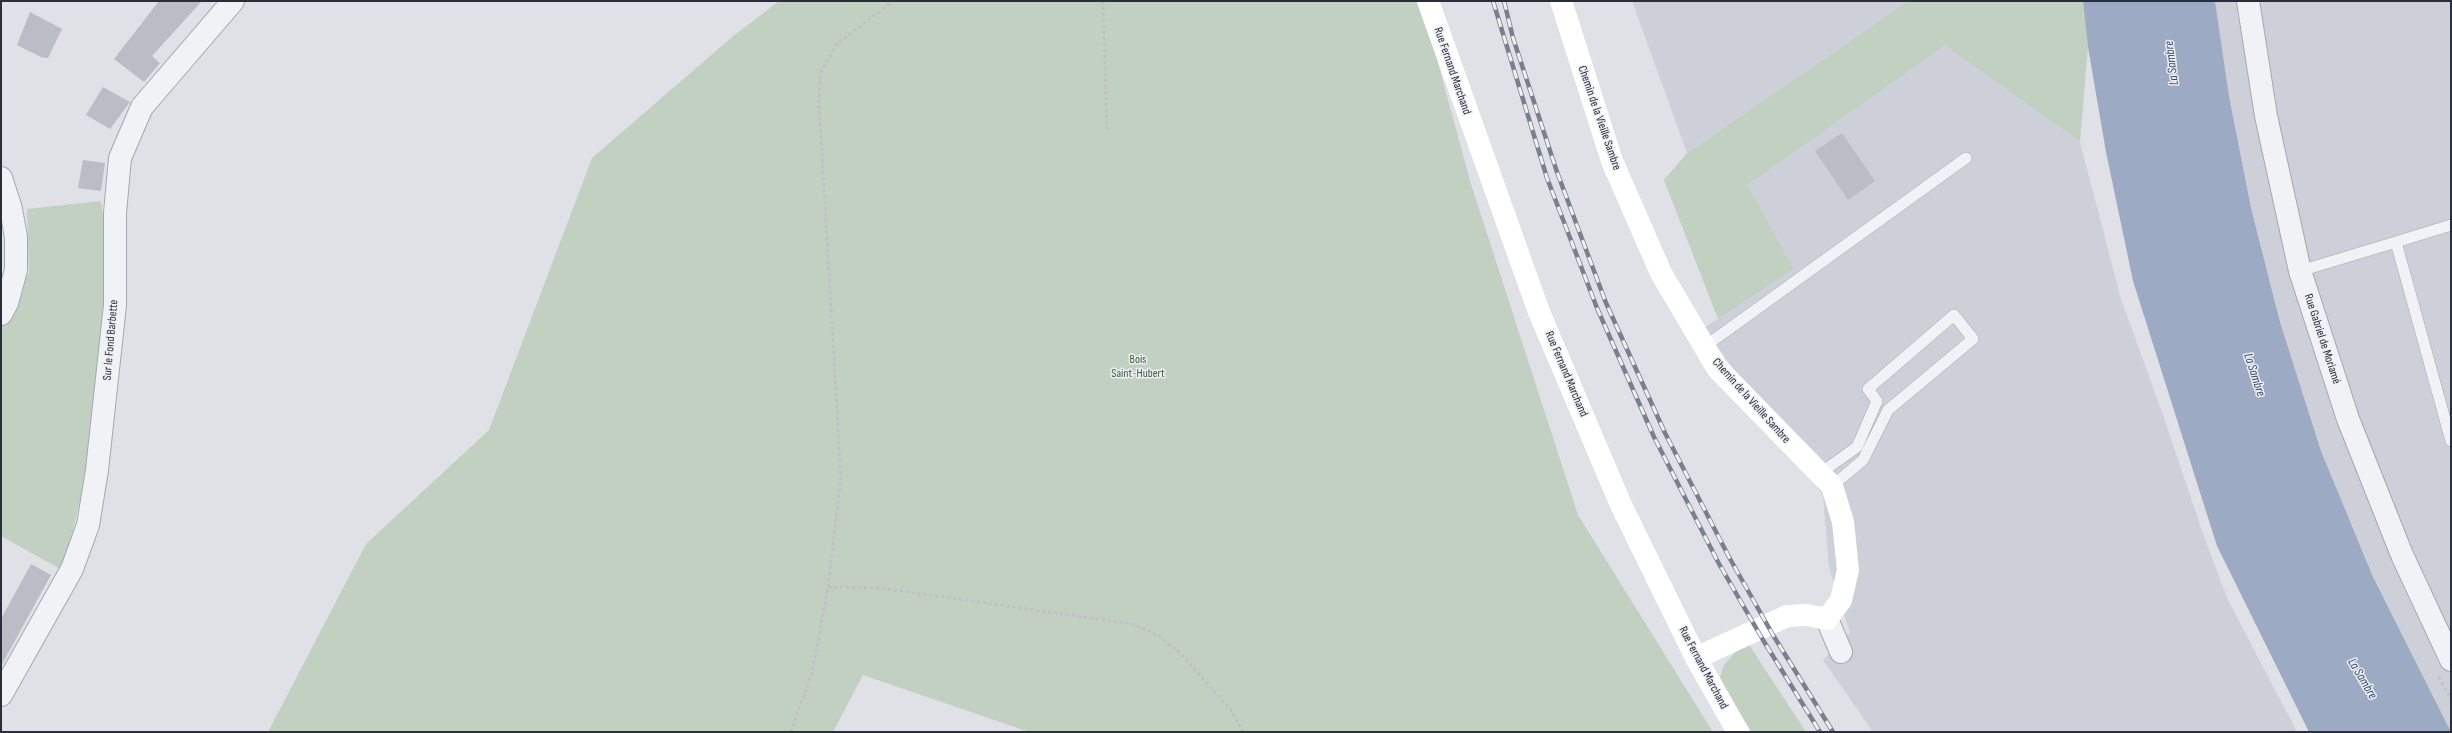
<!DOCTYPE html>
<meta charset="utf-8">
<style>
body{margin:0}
#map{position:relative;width:2452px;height:733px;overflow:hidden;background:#dfe1e7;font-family:"Sofia Sans Condensed",sans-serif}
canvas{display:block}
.frame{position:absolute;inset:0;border:2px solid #2a2d3c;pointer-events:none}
</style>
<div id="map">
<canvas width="2452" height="733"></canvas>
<div class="frame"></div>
</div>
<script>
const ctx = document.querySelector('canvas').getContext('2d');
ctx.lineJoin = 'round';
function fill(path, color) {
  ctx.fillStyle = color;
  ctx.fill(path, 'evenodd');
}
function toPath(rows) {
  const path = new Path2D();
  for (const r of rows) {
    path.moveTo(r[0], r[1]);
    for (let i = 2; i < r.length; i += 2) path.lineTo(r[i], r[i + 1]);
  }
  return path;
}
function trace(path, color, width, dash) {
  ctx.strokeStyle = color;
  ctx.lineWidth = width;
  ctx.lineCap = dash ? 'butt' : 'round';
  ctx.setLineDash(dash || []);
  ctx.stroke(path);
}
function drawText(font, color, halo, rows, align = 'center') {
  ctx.font = font + ' "Sofia Sans Condensed",sans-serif';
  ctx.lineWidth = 3;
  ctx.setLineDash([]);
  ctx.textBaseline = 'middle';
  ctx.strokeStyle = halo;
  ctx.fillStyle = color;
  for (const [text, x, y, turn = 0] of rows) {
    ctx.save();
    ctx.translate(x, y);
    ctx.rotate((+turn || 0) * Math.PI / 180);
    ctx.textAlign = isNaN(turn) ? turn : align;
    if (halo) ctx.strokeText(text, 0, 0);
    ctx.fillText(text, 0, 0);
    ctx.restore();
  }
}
fill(toPath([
 [1632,1,1908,1,1687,153],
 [2215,1,2451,1,2451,732,2373,577,2321,451,2280,322,2251,208,2229,96],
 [1945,44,2080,142,2121,299,2163,415,2202,531,2227,598,2297,732,1873,732,1823,660,1850,633,1829,568,1823,495,1704,328,1794,269,1748,185]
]), '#cdd0d8');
fill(toPath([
 [779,1,1421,1,1471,184,1578,515,1713,732,1029,732,863,675,833,732,268,732,366,544,489,430,592,158,732,37],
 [1908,1,2083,1,2088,47,2080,142,1945,45,1748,185,1794,269,1718,319,1664,180,1687,153],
 [101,201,111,275,100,410,64,571,1,536,1,325,29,273,27,209],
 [1746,640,1806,732,1752,732,1718,683,1724,665]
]), '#c2d0c1');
fill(toPath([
 [2083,1,2215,1,2229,96,2251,208,2280,322,2321,451,2373,577,2451,732,2309,732,2217,546,2133,281,2106,152,2088,47]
]), '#9daac3');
fill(toPath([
 [159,1,202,1,152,56,160,63,144,82,114,59],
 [30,12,62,29,48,58,41,57,17,45],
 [103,87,130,102,110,129,86,115],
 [1842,133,1875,181,1848,200,1815,151],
 [83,160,105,163,101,191,78,188],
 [31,564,51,575,1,666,1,619]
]), '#babcc6');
const lane = toPath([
 [2451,225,2396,242,2451,441],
 [2300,271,2396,242],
 [1704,347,1966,158],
 [1819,474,1857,447,1877,401,1868,389,1954,315,1973,339,1888,410,1863,460,1832,486]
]);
const street = toPath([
 [2248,1,2266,116,2300,271,2348,419,2402,555,2451,660],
 [1,178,11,209,16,237,16,270,7,303,1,314],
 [1827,619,1841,652],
 [1,695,72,569,88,525,97,470,115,305,115,213,120,158,142,107,233,1]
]);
trace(lane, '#a5a7b0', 12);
trace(street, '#a5a7b0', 24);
trace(toPath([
 [1103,1,1107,133],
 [828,587,841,477,819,104,820,74,836,45,893,1],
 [2439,677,2451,699],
 [791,732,812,673,828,587,880,588,1133,624,1159,636,1181,654,1231,710,1243,732]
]), '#bdbfc5', 2.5, [3, 3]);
trace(lane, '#f1f2f5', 11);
trace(street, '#f1f2f5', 22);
trace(toPath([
 [1428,1,1539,312,1621,505,1696,658,1738,732],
 [1561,1,1612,161,1661,273,1717,368,1832,486,1843,522,1848,570,1841,600,1827,619,1807,615,1787,616,1696,658]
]), '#fff', 22);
const rail = toPath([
 [1493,1,1547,178,1597,308,1654,437,1718,562,1763,640,1820,732],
 [1504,1,1513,38,1557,172,1606,303,1665,433,1729,557,1773,635,1833,732]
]);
trace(rail, '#7a7f8f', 4.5);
trace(rail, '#eef0f4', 3, [9]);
drawText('12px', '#2a2d3c', '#eef0f4', [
 ["Rue Fernand Marchand",1452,71,71],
 ["Chemin de la Vieille Sambre",1599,118,71],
 ["Rue Gabriel de Moriamé",2322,339,72],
 ["Sur le Fond Barbette",111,340,-85],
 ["Rue Fernand Marchand",1566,374,67],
 ["Chemin de la Vieille Sambre",1751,401,48],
 ["Rue Fernand Marchand",1703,668,62]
]);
drawText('12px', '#395638', '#eef0f4', [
 ["Bois",1138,360],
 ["Saint-Hubert",1138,374]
]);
drawText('italic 13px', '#38476c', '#eef0f4', [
 ["La Sambre",2172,63,-97],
 ["La Sambre",2254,375,72],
 ["La Sambre",2362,679,59]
]);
</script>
